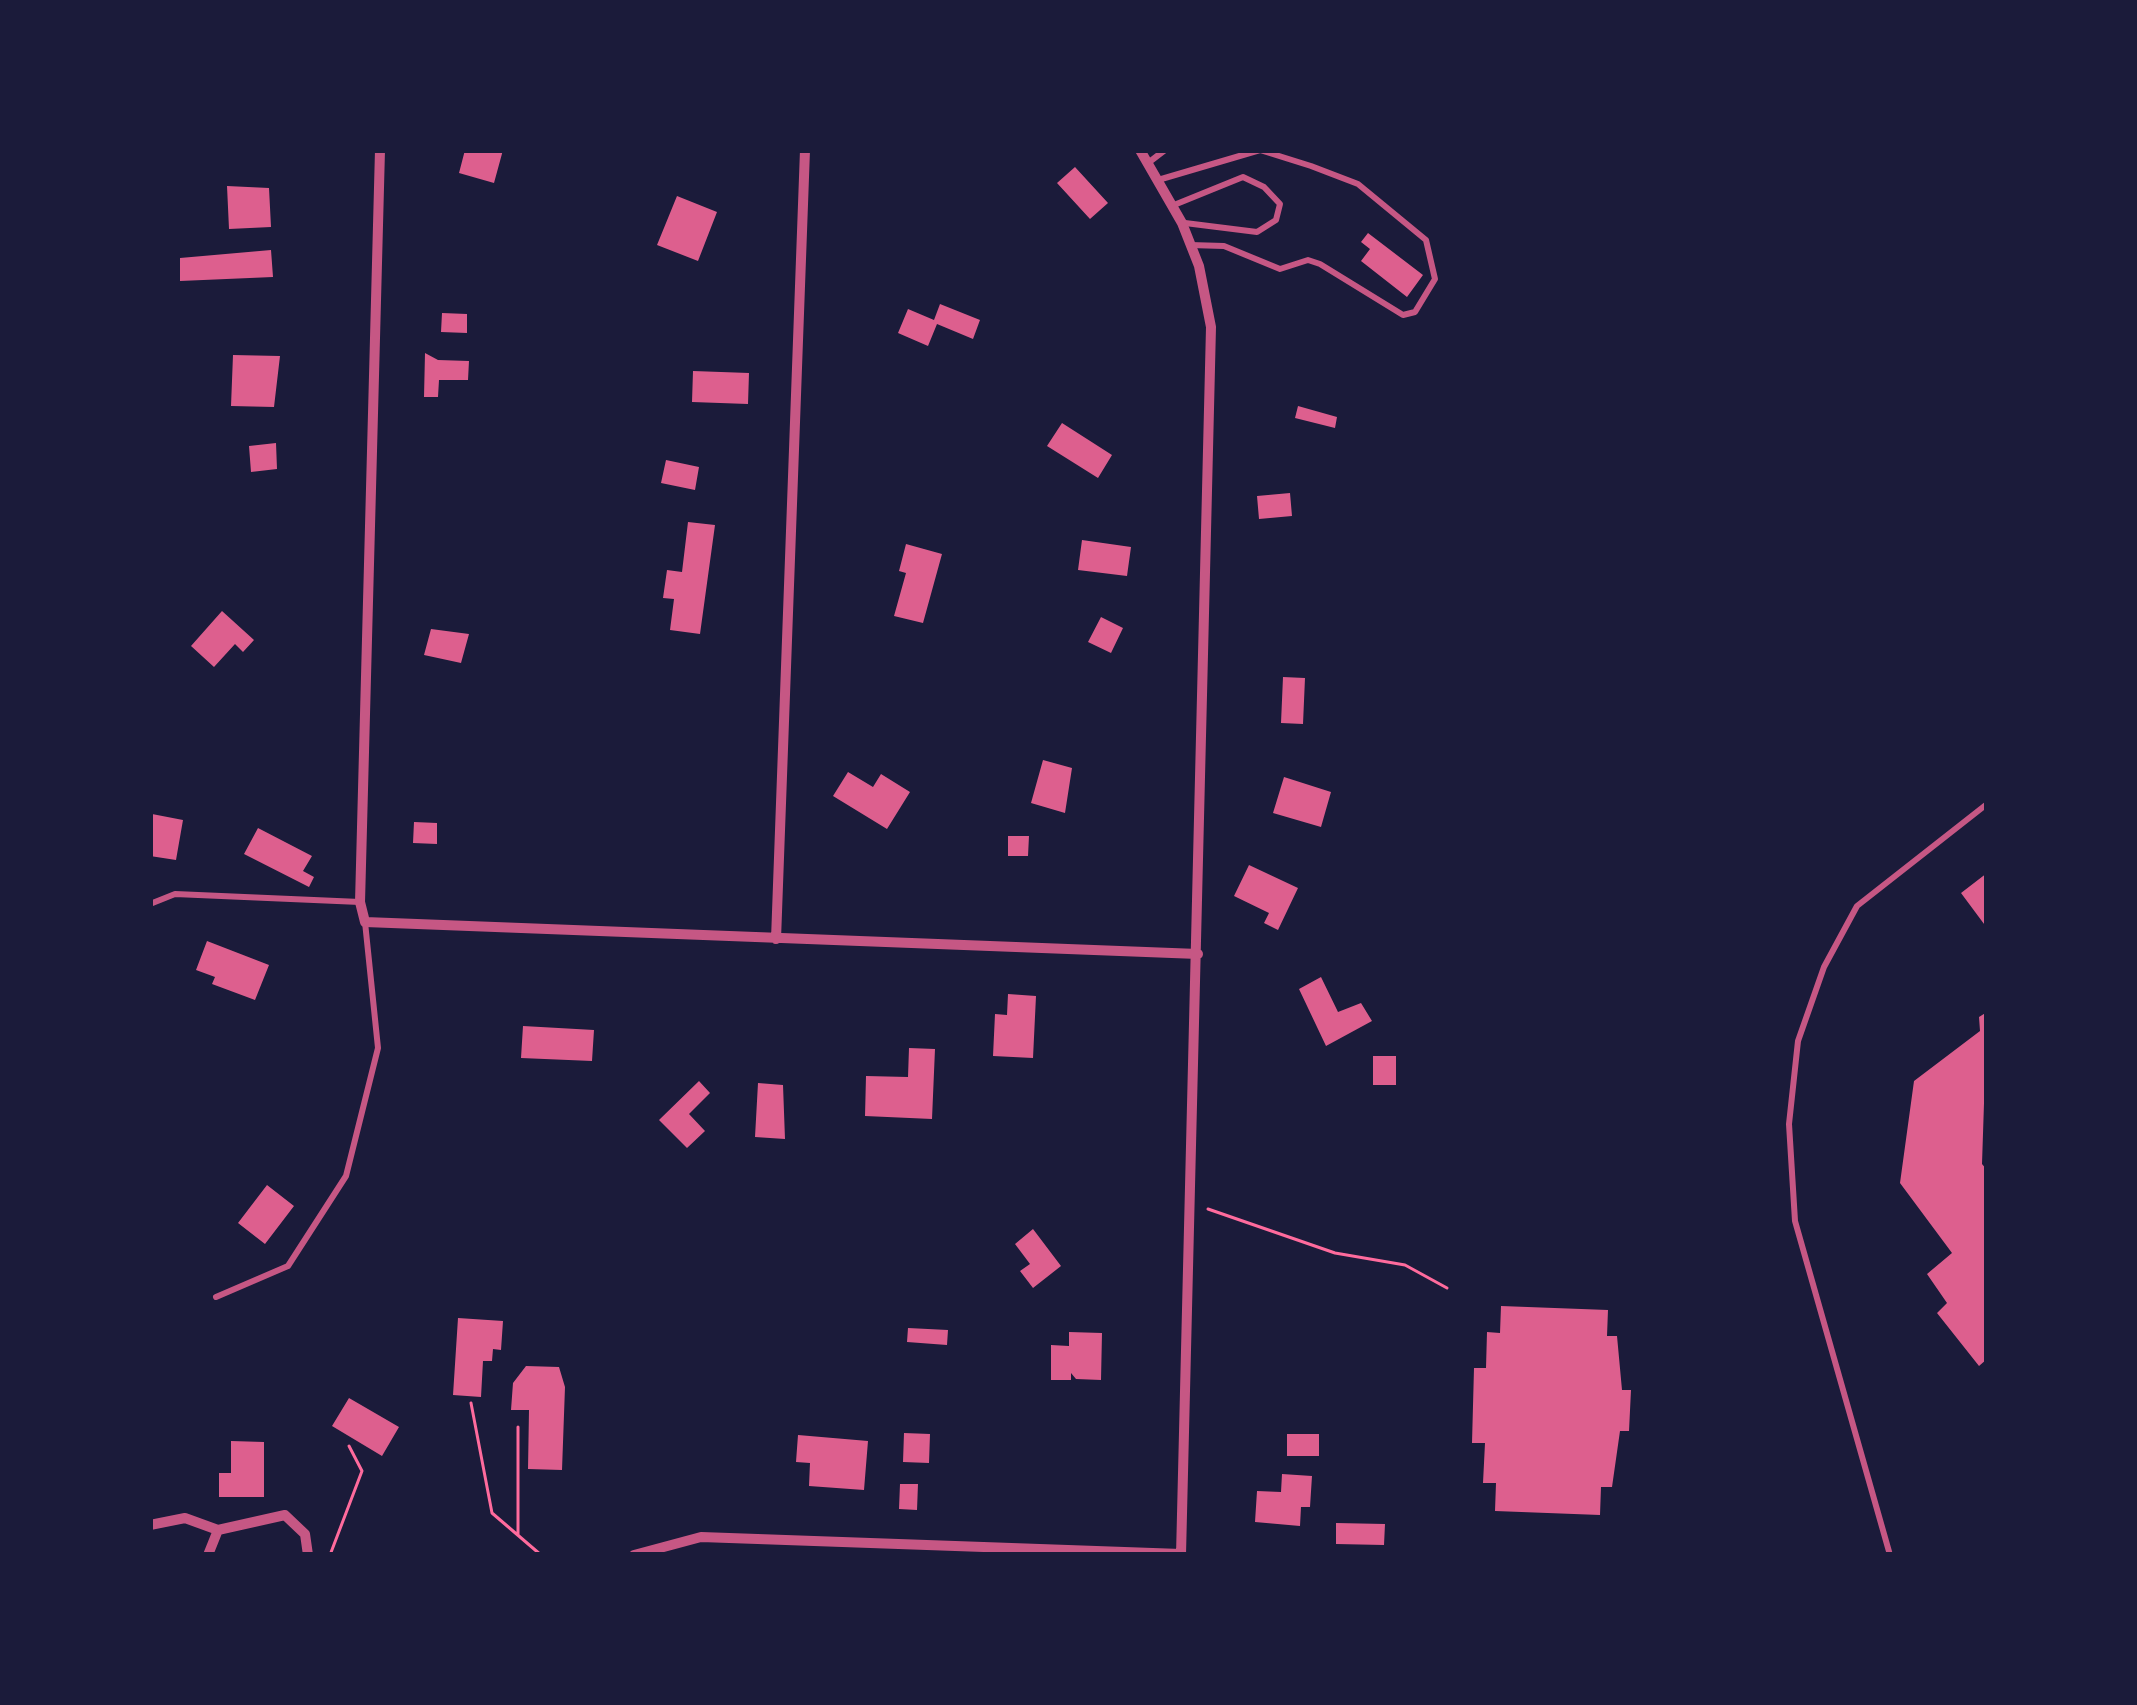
<!DOCTYPE html>
<style>
body{margin:0}
#map{position:relative;width:2137px;height:1705px;overflow:hidden;background:#1b1b3a;font-family:Inter,sans-serif}
canvas{display:block}
.frame{position:absolute;inset:0;border:153px solid #1b1b3a;pointer-events:none}
</style>
<div id="map">
<canvas width="2137" height="1705"></canvas>
<div class="frame"></div>
</div>
<script>
const ctx = document.querySelector('canvas').getContext('2d');
ctx.lineJoin = 'round';
function fill(path, color) {
  ctx.fillStyle = color;
  ctx.fill(path, 'evenodd');
}
function toPath(rows) {
  const path = new Path2D();
  for (const r of rows) {
    path.moveTo(r[0], r[1]);
    for (let i = 2; i < r.length; i += 2) path.lineTo(r[i], r[i + 1]);
  }
  return path;
}
function trace(path, color, width, dash) {
  ctx.strokeStyle = color;
  ctx.lineWidth = width;
  ctx.lineCap = dash ? 'butt' : 'round';
  ctx.setLineDash(dash || []);
  ctx.stroke(path);
}
fill(toPath([
 [465,150,503,150,494,183,459,173],
 [1075,167,1108,203,1090,219,1057,183],
 [227,186,269,188,271,227,229,229],
 [677,196,717,212,698,261,657,245],
 [1368,233,1423,275,1407,297,1361,261,1370,249,1361,242],
 [271,250,273,277,180,281,180,258],
 [940,304,980,320,973,339,937,324,928,346,898,333,908,309,934,320],
 [442,313,467,314,467,333,441,332],
 [425,353,438,360,469,361,468,380,439,380,438,397,424,397],
 [233,355,280,356,274,407,231,406],
 [693,371,749,373,748,404,692,402],
 [1298,406,1337,417,1335,428,1295,418],
 [1062,423,1112,455,1098,478,1047,446],
 [276,443,277,469,251,472,249,446],
 [666,460,699,467,695,490,661,483],
 [1290,493,1292,516,1259,519,1257,496],
 [688,522,715,525,700,634,670,630,674,599,663,598,667,570,682,572],
 [1082,540,1131,547,1127,576,1078,570],
 [906,544,942,554,923,623,894,616,906,573,899,571],
 [222,611,254,640,243,652,235,644,214,667,191,646],
 [1101,617,1123,628,1111,653,1088,642],
 [431,629,469,634,461,663,424,655],
 [1283,677,1305,678,1303,724,1281,723],
 [1043,760,1072,768,1065,813,1031,803],
 [848,772,873,787,881,774,910,792,887,829,833,796],
 [1284,777,1331,792,1321,827,1273,813],
 [152,814,183,820,176,860,150,856],
 [414,822,437,823,437,844,413,843],
 [258,828,312,856,303,871,314,877,309,887,244,854],
 [1008,836,1029,836,1028,856,1008,856],
 [1249,865,1298,888,1278,930,1264,923,1269,913,1234,896],
 [1987,873,1987,928,1961,893],
 [207,941,269,965,255,1000,212,984,215,977,196,970],
 [1321,977,1338,1012,1361,1003,1372,1021,1326,1046,1299,989],
 [1008,994,1036,996,1033,1058,993,1056,995,1014,1007,1015],
 [1987,1012,1982,1164,1987,1170,1987,1359,1979,1366,1937,1313,1947,1303,1927,1274,1952,1253,1900,1183,1914,1081,1980,1031,1979,1017],
 [523,1026,594,1030,592,1061,521,1058],
 [909,1048,935,1049,932,1119,865,1116,866,1076,908,1077],
 [1373,1056,1396,1056,1396,1085,1373,1085],
 [699,1081,710,1093,689,1114,705,1131,687,1148,659,1120],
 [758,1083,783,1085,785,1139,755,1137],
 [267,1185,294,1206,265,1244,238,1223],
 [1033,1229,1061,1266,1033,1288,1020,1271,1030,1264,1015,1244],
 [1501,1306,1608,1310,1607,1336,1617,1336,1622,1390,1631,1390,1629,1431,1620,1431,1612,1487,1601,1487,1600,1515,1495,1511,1496,1483,1483,1483,1485,1443,1472,1443,1474,1368,1486,1368,1487,1332,1500,1333],
 [458,1318,503,1321,501,1350,493,1349,492,1361,483,1361,481,1397,453,1395],
 [908,1328,948,1330,947,1345,907,1342],
 [1069,1332,1102,1333,1101,1380,1076,1379,1071,1373,1071,1380,1051,1380,1051,1345,1069,1346],
 [526,1366,559,1367,565,1387,562,1470,528,1469,529,1410,511,1410,513,1383],
 [349,1398,399,1427,382,1456,332,1426],
 [904,1433,930,1434,929,1463,903,1462],
 [1287,1434,1319,1434,1319,1456,1287,1456],
 [798,1435,868,1441,864,1490,809,1486,810,1463,796,1462],
 [231,1441,264,1442,264,1497,219,1497,219,1473,231,1473],
 [1282,1474,1312,1476,1310,1507,1301,1507,1300,1526,1255,1522,1257,1491,1281,1492],
 [900,1484,918,1484,917,1510,899,1509],
 [1336,1523,1385,1524,1384,1545,1336,1544]
]), '#dd5f8e');
trace(toPath([
 [1208,1209,1335,1253,1405,1265,1447,1288],
 [471,1403,492,1513,541,1555],
 [518,1535,518,1427],
 [330,1555,362,1471,349,1446]
]), '#ff6b9d', 3);
trace(toPath([
 [1148,163,1165,150],
 [1158,180,1260,150,1311,166,1358,184,1426,240,1435,279,1415,312,1403,315,1320,264,1308,260,1280,269,1224,246,1190,245],
 [1174,205,1243,177,1264,187,1280,204,1276,220,1257,232,1185,223],
 [150,904,175,894,360,902],
 [216,1297,288,1266,346,1176,378,1048,365,922],
 [1890,1555,1795,1221,1789,1124,1798,1041,1824,967,1857,906,1987,804]
]), '#c65784', 6);
trace(toPath([
 [380,150,360,902,365,922,1198,954],
 [1140,150,1182,223,1199,266,1211,327,1181,1555],
 [776,939,805,150],
 [150,1525,185,1518,218,1530,285,1515,305,1534,308,1555],
 [208,1555,218,1530],
 [634,1555,701,1537,1181,1554]
]), '#c65784', 10);
</script>
